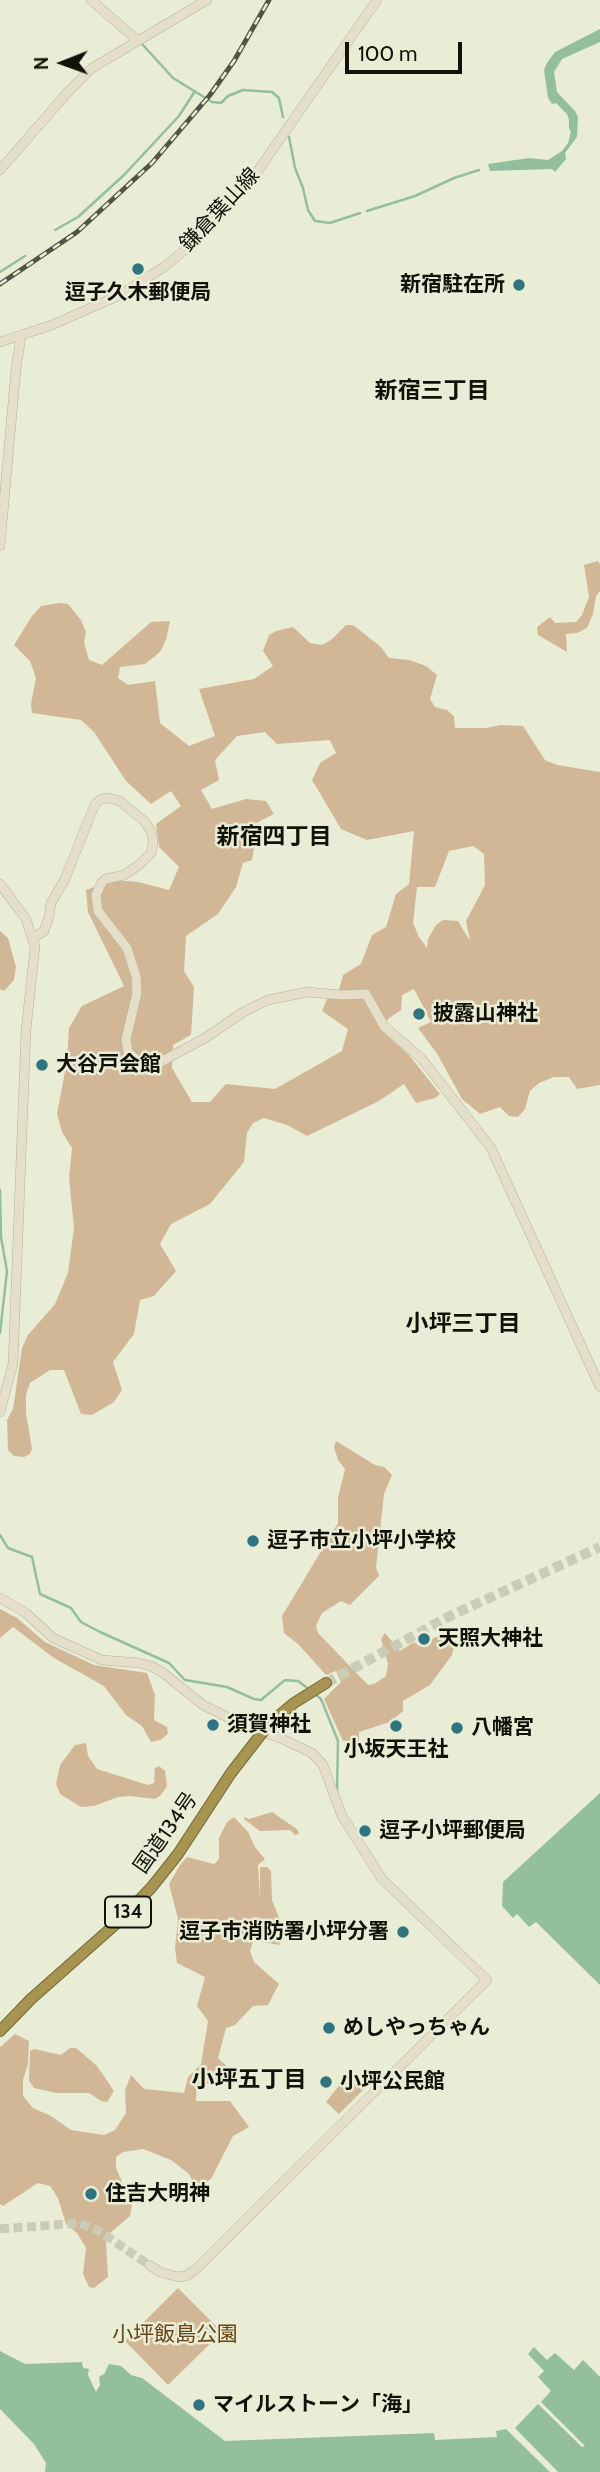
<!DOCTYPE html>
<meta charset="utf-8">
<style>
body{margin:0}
#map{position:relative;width:600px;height:2472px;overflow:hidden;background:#eaedd5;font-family:Cabin,sans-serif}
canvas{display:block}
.north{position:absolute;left:28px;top:28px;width:70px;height:70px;-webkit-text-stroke:5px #eaedd5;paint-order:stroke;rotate:269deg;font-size:19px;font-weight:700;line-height:28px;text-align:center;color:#12120a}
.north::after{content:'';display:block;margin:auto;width:24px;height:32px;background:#12120a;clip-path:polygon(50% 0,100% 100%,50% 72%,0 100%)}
.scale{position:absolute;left:345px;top:42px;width:117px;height:32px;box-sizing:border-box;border:4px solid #12120a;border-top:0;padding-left:9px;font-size:21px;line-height:24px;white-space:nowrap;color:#12120a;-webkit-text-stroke:5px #eaedd5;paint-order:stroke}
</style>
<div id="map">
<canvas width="600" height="2472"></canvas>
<div class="north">N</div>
<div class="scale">100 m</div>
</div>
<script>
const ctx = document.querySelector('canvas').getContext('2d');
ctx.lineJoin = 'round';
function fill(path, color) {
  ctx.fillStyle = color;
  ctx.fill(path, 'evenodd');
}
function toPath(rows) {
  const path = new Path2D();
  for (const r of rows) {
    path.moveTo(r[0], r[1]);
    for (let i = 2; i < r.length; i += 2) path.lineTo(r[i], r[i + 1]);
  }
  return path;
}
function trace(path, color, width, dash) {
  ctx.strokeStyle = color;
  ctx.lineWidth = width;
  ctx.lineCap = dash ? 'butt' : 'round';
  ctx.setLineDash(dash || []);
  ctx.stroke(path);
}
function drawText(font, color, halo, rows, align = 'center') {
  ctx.font = font + ' Cabin,"Noto Sans JP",sans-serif';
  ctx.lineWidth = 5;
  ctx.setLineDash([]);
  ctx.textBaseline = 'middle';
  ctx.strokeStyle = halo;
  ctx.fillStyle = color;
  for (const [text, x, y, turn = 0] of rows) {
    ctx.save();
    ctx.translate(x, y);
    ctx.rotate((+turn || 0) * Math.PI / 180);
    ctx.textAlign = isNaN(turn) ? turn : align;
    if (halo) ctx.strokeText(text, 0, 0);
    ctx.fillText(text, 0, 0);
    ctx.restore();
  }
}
fill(toPath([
 [598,561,600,564,600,591,596,596,593,614,587,628,577,633,566,634,567,652,538,635,537,627,550,617,555,623,576,622,582,615,589,597,584,565],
 [59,603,68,604,81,620,86,632,84,642,89,660,102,665,151,622,170,621,166,640,160,652,145,664,120,667,118,678,128,685,155,681,160,723,189,746,215,736,199,689,254,679,273,666,263,651,269,635,276,631,293,627,310,643,322,645,331,640,346,625,353,625,381,647,389,658,409,660,426,666,437,675,430,699,435,707,447,710,454,716,455,728,487,728,500,725,523,726,545,760,557,765,600,772,600,1085,577,1089,569,1077,554,1077,539,1083,530,1091,525,1109,518,1117,509,1116,500,1107,480,1114,462,1099,438,1055,418,1028,431,1022,414,989,402,995,401,1010,388,1019,380,1029,409,1055,440,1094,435,1098,416,1103,404,1084,379,1101,307,1136,287,1125,264,1118,253,1123,247,1133,244,1162,210,1204,171,1224,160,1244,176,1271,154,1296,140,1300,134,1334,113,1362,122,1390,114,1402,92,1415,81,1414,64,1370,50,1370,30,1383,26,1395,26,1413,32,1449,30,1454,24,1457,14,1456,8,1450,7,1420,13,1409,22,1348,28,1335,55,1304,68,1273,74,1228,69,1178,72,1148,62,1132,57,1114,67,1061,69,1028,82,1006,124,986,88,912,86,890,113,880,138,882,169,890,179,867,159,847,156,824,181,806,171,791,151,804,126,781,94,732,81,720,32,713,31,704,36,678,30,661,14,645,32,616,41,606],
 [265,732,277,744,330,740,336,753,320,763,312,780,341,829,367,840,414,831,409,884,396,894,386,927,372,935,361,964,343,975,339,990,327,999,322,1011,348,1029,342,1051,275,1089,226,1084,210,1102,192,1102,172,1068,173,1045,191,1035,194,987,184,971,186,936,218,914,236,887,243,863,252,860,254,849,248,839,254,824,274,814,266,801,246,799,212,809,201,790,219,780,215,760,237,736],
 [473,846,484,854,485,885,466,921,470,941,458,921,443,920,436,925,428,939,427,948,419,937,413,923,417,887,435,887,449,851],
 [0,931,8,938,16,967,14,980,4,991,0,989],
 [336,1441,375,1465,384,1467,392,1475,384,1494,376,1567,379,1576,350,1605,341,1601,322,1613,316,1626,318,1633,368,1685,374,1684,386,1676,388,1664,381,1639,385,1633,400,1651,414,1642,419,1646,456,1626,457,1634,452,1655,430,1685,403,1701,403,1711,390,1722,359,1732,359,1742,343,1741,324,1699,341,1682,336,1671,326,1675,298,1644,284,1633,282,1616,338,1523,338,1498,345,1469,338,1460,334,1447],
 [0,1609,17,1618,45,1642,94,1665,147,1673,155,1695,154,1720,167,1727,168,1734,160,1740,151,1742,142,1726,126,1715,104,1686,54,1658,13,1627,0,1638],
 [86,1743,88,1756,97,1769,148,1785,154,1783,155,1768,159,1766,165,1771,167,1786,161,1795,155,1799,130,1796,118,1797,94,1806,81,1807,60,1794,56,1784,60,1765,75,1745],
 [272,1812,298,1830,299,1834,295,1835,290,1830,260,1831,244,1819,245,1817,249,1819],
 [234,1817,248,1832,255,1847,265,1859,258,1865,260,1898,260,1867,267,1867,271,1871,272,1900,284,1930,279,1945,257,1941,257,1930,250,1951,254,1962,279,1984,268,2005,253,2006,235,2025,226,2028,218,2058,233,2072,231,2082,197,2085,196,2101,230,2101,249,2127,233,2136,211,2179,202,2185,193,2182,189,2174,171,2160,143,2149,123,2152,116,2157,116,2168,132,2205,130,2216,110,2233,106,2243,108,2277,94,2288,89,2287,83,2274,86,2248,77,2233,66,2224,58,2198,50,2186,38,2183,3,2206,0,2204,0,2047,15,2034,29,2041,28,2064,23,2080,23,2096,33,2108,51,2116,71,2130,104,2135,115,2130,126,2113,125,2090,131,2075,144,2089,184,2093,188,2077,201,2064,208,2021,197,2006,205,1977,177,1963,175,1948,178,1919,169,1884,180,1865,187,1857,214,1864,219,1859,219,1838,227,1822],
 [70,2048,76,2048,97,2066,114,2091,107,2102,101,2101,89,2093,56,2093,34,2088,29,2081,30,2051,34,2049,61,2055],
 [349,2073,365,2088,339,2114,326,2102],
 [178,2288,222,2332,168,2385,125,2341]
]), '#d1b796');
fill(toPath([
 [600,29,600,42,562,59,554,72,557,92,575,111,578,117,577,137,565,153,566,159,555,172,552,169,490,171,488,164,529,158,548,160,562,151,568,143,571,132,569,128,569,120,567,114,556,103,552,104,548,98,544,70,547,63,555,52],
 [600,1793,600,1985,536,1922,529,1927,517,1914,513,1918,502,1906,503,1882],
 [534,2347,547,2360,555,2353,574,2370,583,2360,600,2377,600,2472,558,2472,515,2428,538,2404,582,2447,585,2446,541,2402,551,2391,538,2377,544,2371,528,2354],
 [0,2351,25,2364,82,2362,83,2368,89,2369,88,2375,96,2392,100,2385,99,2377,104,2374,109,2364,121,2366,131,2375,142,2378,225,2441,434,2433,435,2440,497,2437,496,2431,506,2429,550,2472,45,2472,46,2463,34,2444,0,2409]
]), '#93bf9e');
trace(toPath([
 [142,44,173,78,212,102,221,103,228,96,243,90,272,92,279,98,283,117],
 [289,137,295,168,303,188,308,210,315,221,330,223,360,213],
 [367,211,415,196,454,178,479,170],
 [55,230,78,217,124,175,179,116,195,91],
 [0,272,25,256],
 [0,1333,7,1271,1,1237,0,1190],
 [0,1535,8,1548,32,1557,40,1594,71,1608,81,1622,100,1632,169,1663,185,1680,227,1687,254,1699,261,1700,285,1680,298,1681,310,1690],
 [315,1694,321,1699,338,1741,337,1792]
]), '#93bf9e', 2.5);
trace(toPath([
 [0,2229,79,2223,99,2231,149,2265]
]), '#caccb7', 9, [9, 4.5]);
trace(toPath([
 [326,1683,450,1616,600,1547]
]), '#caccb7', 10, [10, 5]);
const secondary = toPath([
 [91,0,137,40],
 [0,170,67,93,92,68,207,0],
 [0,342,52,325,118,296,164,267,203,235,257,172,377,0],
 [0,546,16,369,21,336],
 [0,884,26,919,35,947,26,1030,13,1364,0,1412],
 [33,938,44,931,49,917,51,903,65,879,95,804,101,799,108,798,120,801,145,822,152,833,153,843,151,853,139,865,124,875,106,879,102,882,96,895,98,911,127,948,136,976,137,993,126,1039,128,1052,138,1061,157,1064,205,1038,245,1011,268,1000,307,992,342,995,366,994,384,1026,422,1059,491,1148,600,1387],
 [0,1598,26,1613,53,1638,102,1660,139,1663,151,1666,162,1672,203,1705,241,1724,280,1738,312,1753,323,1765,342,1816,382,1879,487,1980,195,2270,186,2276,178,2277,160,2272,149,2265]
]);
const highway = toPath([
 [269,1724,294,1703,326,1683],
 [0,2031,31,1999,118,1922,151,1888,178,1854,231,1773]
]);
trace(secondary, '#b0b39c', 10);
trace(highway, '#736638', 12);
trace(secondary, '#e5dfca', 9);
trace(highway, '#a79450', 10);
const rail = toPath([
 [0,284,77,232,152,163,210,95,234,61,269,0]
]);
trace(rail, '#535447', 5);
trace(rail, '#eaedd5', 2.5, [8]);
const highwayBridge = toPath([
 [231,1773,269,1724]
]);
trace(highwayBridge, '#736638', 12, []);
trace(highwayBridge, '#a79450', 10);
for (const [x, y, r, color] of [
 [138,269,7,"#2e7581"],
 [519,285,7,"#2e7581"],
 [419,1014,7,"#2e7581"],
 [42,1065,7,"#2e7581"],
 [253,1541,7,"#2e7581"],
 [424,1639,7,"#2e7581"],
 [213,1725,7,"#2e7581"],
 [396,1726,7,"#2e7581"],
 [457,1728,7,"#2e7581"],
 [365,1831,7,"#2e7581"],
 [403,1932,7,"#2e7581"],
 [329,2028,7,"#2e7581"],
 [326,2082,7,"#2e7581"],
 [91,2194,7,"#2e7581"],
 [199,2405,7,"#2e7581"]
]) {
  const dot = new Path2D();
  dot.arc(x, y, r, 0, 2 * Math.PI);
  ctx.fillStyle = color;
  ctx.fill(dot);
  trace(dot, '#eaedd5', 2.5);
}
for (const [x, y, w] of [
 [128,1912,46]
]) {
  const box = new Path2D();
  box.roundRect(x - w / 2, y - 15.5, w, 31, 5);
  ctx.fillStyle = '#eaedd5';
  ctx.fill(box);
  trace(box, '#12120a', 2);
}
drawText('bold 19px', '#12120a', null, [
 ["134",128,1912]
]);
drawText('21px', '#12120a', '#eaedd5', [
 ["鎌倉葉山線",220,210,-47],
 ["国道134号",166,1833,-55]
]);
drawText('bold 21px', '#12120a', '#eaedd5', [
 ["新宿駐在所",505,285,"right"],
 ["逗子久木郵便局",138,293,"center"],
 ["披露山神社",433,1014],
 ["大谷戸会館",56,1065],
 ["逗子市立小坪小学校",267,1541],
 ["天照大神社",438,1639],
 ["須賀神社",227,1725],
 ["八幡宮",471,1728],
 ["小坂天王社",396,1750,"center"],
 ["逗子小坪郵便局",379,1831],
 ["逗子市消防署小坪分署",389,1932,"right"],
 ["めしやっちゃん",343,2028],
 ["小坪公民館",340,2082],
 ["住吉大明神",105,2194],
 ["マイルストーン「海」",213,2405]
], 'left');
drawText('21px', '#664614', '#eaedd5', [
 ["小坪飯島公園",175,2335]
]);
drawText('bold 23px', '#12120a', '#eaedd5', [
 ["新宿三丁目",432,391],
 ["新宿四丁目",274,837],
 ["小坪三丁目",463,1324],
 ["小坪五丁目",249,2080]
]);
</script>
